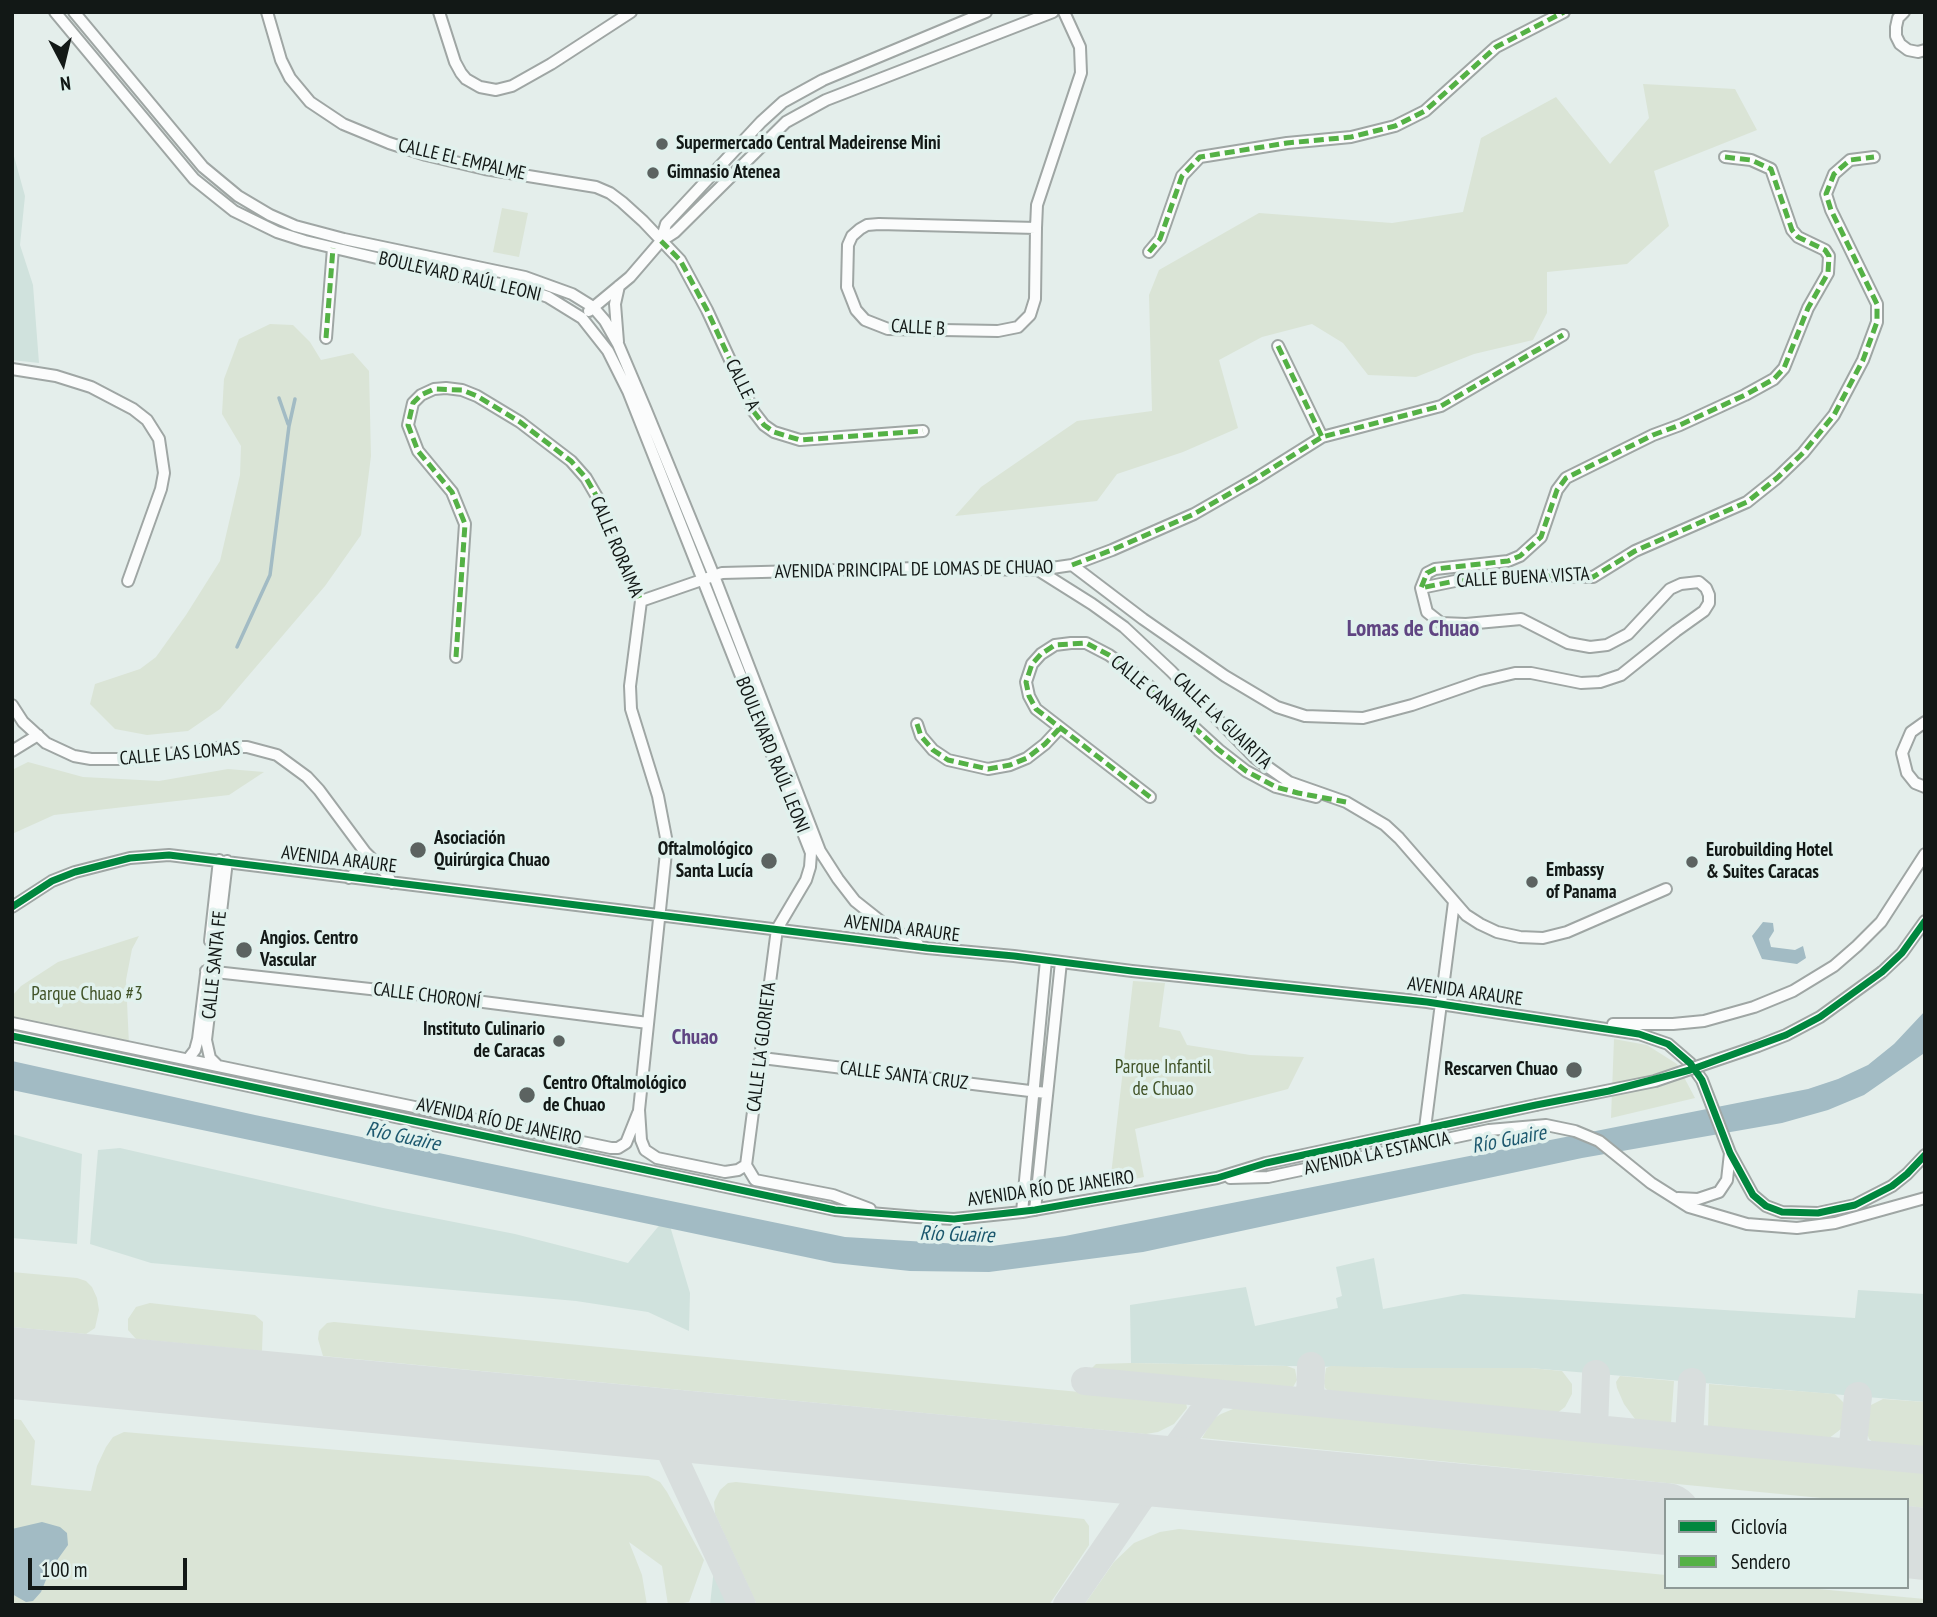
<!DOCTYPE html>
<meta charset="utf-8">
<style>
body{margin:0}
#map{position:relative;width:1937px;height:1617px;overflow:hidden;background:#e4eeeb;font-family:"PT Sans Narrow",sans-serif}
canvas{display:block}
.frame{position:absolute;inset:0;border:14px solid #121816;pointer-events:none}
.legend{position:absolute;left:1664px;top:1498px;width:245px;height:91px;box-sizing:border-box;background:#e1f1ed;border:2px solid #8e9a97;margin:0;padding:9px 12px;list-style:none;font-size:21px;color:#121816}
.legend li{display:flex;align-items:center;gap:14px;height:35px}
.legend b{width:35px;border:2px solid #8e9a97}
.north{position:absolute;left:28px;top:28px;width:70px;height:70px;-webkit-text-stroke:5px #e1f1ed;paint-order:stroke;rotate:173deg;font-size:19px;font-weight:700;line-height:28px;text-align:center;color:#121816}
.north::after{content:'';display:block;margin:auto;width:24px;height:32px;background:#121816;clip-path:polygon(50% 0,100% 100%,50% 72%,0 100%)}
.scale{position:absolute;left:28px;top:1558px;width:159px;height:32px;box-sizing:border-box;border:4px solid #121816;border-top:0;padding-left:9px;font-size:21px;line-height:24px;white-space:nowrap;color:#121816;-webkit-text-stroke:5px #e1f1ed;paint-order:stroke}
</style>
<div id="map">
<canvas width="1937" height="1617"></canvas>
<div class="frame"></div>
<ul class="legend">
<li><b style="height:9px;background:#00873e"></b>Ciclovía</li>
<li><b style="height:9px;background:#54b145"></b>Sendero</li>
</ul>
<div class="north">N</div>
<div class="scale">100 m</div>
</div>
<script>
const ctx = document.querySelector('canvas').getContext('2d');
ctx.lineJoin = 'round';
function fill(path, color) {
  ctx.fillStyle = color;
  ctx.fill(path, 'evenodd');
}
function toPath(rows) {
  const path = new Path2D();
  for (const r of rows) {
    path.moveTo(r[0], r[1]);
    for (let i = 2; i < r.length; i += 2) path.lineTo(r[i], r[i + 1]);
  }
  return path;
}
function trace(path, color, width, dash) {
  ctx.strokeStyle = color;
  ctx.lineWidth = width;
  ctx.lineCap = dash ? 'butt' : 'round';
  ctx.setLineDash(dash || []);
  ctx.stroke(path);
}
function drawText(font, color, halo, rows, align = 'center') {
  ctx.font = font + ' "PT Sans Narrow",sans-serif';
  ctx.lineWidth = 7;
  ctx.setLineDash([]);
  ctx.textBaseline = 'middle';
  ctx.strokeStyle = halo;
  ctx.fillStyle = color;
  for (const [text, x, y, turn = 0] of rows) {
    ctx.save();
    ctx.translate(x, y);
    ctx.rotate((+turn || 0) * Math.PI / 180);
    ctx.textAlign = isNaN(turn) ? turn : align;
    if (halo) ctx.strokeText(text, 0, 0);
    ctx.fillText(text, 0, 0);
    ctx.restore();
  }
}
fill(toPath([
 [12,149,25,196,20,245,33,285,39,363,12,360],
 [12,1134,82,1154,77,1244,12,1238],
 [120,1148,383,1208,515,1234,628,1263,667,1216,690,1293,689,1331,648,1312,576,1301,151,1263,90,1244,98,1150],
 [1374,1258,1383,1309,1463,1294,1855,1318,1858,1290,1925,1294,1925,1402,1530,1368,1395,1368,1131,1363,1130,1305,1246,1287,1255,1326,1338,1308,1336,1298,1342,1296,1336,1267],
 [716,1550,742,1605,710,1605]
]), '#d0e2dd');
fill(toPath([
 [1643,84,1735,89,1757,130,1654,171,1669,226,1627,264,1547,272,1547,313,1533,340,1474,354,1416,377,1368,375,1343,343,1312,324,1262,337,1219,360,1238,428,1183,452,1117,474,1097,501,955,516,981,487,1077,421,1152,411,1149,295,1159,270,1259,213,1392,223,1463,212,1481,138,1556,97,1610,164,1649,118],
 [502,208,528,213,519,257,493,252],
 [270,324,293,325,310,342,321,360,353,353,369,371,371,456,361,535,325,586,220,709,188,731,147,735,115,729,90,704,95,684,140,669,156,657,186,615,220,561,240,475,241,446,222,414,224,379,239,339],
 [28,762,83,777,159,781,228,769,264,772,229,795,54,815,12,834,12,770],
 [139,936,132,949,126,980,129,1045,12,1020,12,996,21,986,58,962],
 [1133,981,1165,983,1159,1027,1180,1031,1187,1045,1250,1055,1304,1057,1288,1089,1135,1129,1144,1177,1110,1184],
 [1614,1039,1647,1045,1677,1064,1695,1098,1611,1118],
 [12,1272,77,1278,86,1281,92,1287,97,1298,99,1310,95,1328,86,1334,12,1327],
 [150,1303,255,1315,263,1322,262,1351,136,1339,128,1330,128,1319,136,1307],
 [334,1322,1186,1402,1187,1408,1174,1424,1158,1432,1146,1434,323,1356,318,1339,319,1331,327,1323],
 [1131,1363,1287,1366,1295,1369,1297,1380,1292,1389,1287,1390,1096,1371,1092,1368,1096,1364],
 [1331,1366,1395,1368,1530,1368,1562,1371,1572,1384,1572,1394,1565,1407,1556,1414,1332,1394,1325,1388,1324,1382,1326,1368],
 [1620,1376,1674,1381,1671,1424,1642,1422,1635,1419,1624,1404,1617,1388,1616,1382],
 [1709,1384,1835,1394,1844,1403,1845,1417,1841,1429,1828,1439,1708,1428],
 [1883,1399,1925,1402,1925,1449,1875,1444,1869,1439,1864,1424,1866,1413,1869,1406],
 [1253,1408,1925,1473,1925,1508,1907,1506,1907,1500,1842,1500,1202,1438,1213,1419,1221,1414,1233,1409],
 [12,1419,21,1420,35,1441,31,1485,68,1489,91,1491,97,1466,106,1447,113,1437,124,1432,648,1476,660,1482,667,1492,704,1560,689,1602,671,1605,668,1605,662,1566,629,1542,642,1575,647,1605,12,1605],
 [736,1482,1084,1519,1089,1526,1089,1545,1049,1605,757,1605,715,1514,714,1502,720,1490,728,1483],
 [1179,1529,1666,1575,1666,1587,1797,1587,1925,1599,1925,1605,1084,1605,1114,1562,1134,1543,1160,1532]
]), '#dae4d6');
fill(toPath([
 [1763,922,1773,923,1774,931,1769,939,1771,947,1795,950,1803,946,1806,958,1797,964,1762,959,1752,936],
 [1925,1011,1923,1054,1864,1095,1828,1110,1782,1123,1582,1158,1143,1252,989,1272,910,1271,834,1263,12,1090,12,1061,255,1115,845,1237,992,1246,1065,1236,1808,1089,1838,1079,1868,1065,1894,1044],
 [42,1522,60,1527,67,1533,68,1545,50,1570,41,1592,33,1601,26,1602,12,1594,12,1529]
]), '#a2bbc4');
trace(toPath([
 [279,398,288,424],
 [237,647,270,575,289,426,295,399]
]), '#a2bbc4', 3.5);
trace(toPath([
 [1085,1381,1925,1460],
 [1310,1402,1311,1366],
 [658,1424,742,1605],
 [1594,1429,1596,1374],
 [1689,1438,1692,1382],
 [1852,1453,1858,1396],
 [1067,1605,1159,1471,1217,1393]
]), '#d8dedd', 28);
trace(toPath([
 [12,1363,1666,1519],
 [1907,1542,1925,1544]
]), '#d8dedd', 72);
const minor = toPath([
 [55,12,194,179,234,211,277,232,305,241,415,267,525,289,548,297,582,318,608,351,628,391,811,853,810,867,806,880,777,929,746,1165],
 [74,12,203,167,238,196,270,215,295,226,344,239,525,277,572,294,593,307,605,321,618,344,646,410,714,576,820,851,838,879,855,901,884,924,918,944],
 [267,12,281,60,290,78,310,102,343,124,389,143,426,155,485,169,596,187,610,193,622,202,643,221,680,260,707,310,754,412,764,425,774,432,800,440,923,431],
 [439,12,455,62,461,73,466,79,480,87,496,90,512,86,551,64,631,12],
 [1904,12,1898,18,1896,27,1896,36,1900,44,1908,50,1918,52,1925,50],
 [879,224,1036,228,1035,299,1030,315,1018,327,998,331,888,329,865,320,856,310,847,287,848,245,852,236,860,229,867,225,879,224],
 [1036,228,1037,205,1081,73,1080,47,1064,12],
 [661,241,666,224,761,122,783,102,823,80,986,12],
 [1149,252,1160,239,1182,176,1200,157,1287,143,1351,137,1395,126,1425,111,1496,47,1564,12],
 [589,311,630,277,661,241,675,232,786,122,826,100,1053,12],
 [326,338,333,248],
 [618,342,615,304,619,286],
 [1278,346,1322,437],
 [12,369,56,376,91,387,133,409,147,420,159,439,164,473,161,489,128,581],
 [1072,565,1143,619,1225,676,1277,707,1305,716,1363,718,1412,705,1481,681,1515,673,1531,673,1581,683,1600,682,1621,675,1676,631,1704,611,1709,603,1709,595,1706,588,1699,582,1681,584,1670,589,1628,634,1607,645,1590,647,1568,643,1521,619,1466,624,1441,623,1427,612,1421,588,1427,573,1435,569,1508,561,1520,556,1541,537,1557,490,1566,478,1653,435,1680,425,1745,395,1774,379,1784,368,1808,308,1828,273,1829,256,1825,250,1798,237,1792,230,1771,169,1751,160,1725,157],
 [1038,570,1092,604,1124,627,1171,671,1254,757,1272,770,1289,782,1346,802,1385,825,1399,838,1466,915,1480,924,1497,932,1520,937,1543,938,1567,932,1666,889],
 [1421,588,1460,580,1519,575,1593,577,1635,551,1747,502,1777,478,1803,453,1834,415,1863,360,1877,322,1877,304,1831,210,1826,194,1834,174,1850,160,1874,157],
 [641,601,722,573,918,568,1038,570,1072,565,1112,550,1194,514,1255,479,1322,437,1441,406,1563,335],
 [456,657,465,524,452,492,418,451,408,425,413,403,421,395,434,389,446,388,462,390,477,396,520,422,571,461,586,478,600,502,641,601,630,686,631,709,658,796,667,843,639,1110,641,1140,645,1150,657,1158,725,1172,738,1170,746,1165],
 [12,705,23,722,46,743,74,756,91,759,128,759,225,747,247,747,277,755,307,777,319,790,365,852,385,872,392,883],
 [1925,722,1911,732,1902,753,1907,773,1915,783,1925,787],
 [917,724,921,736,933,750,948,760,988,769,1010,765,1027,758,1045,744,1059,729],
 [12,751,38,735],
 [1150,797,1036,709,1029,696,1026,682,1032,664,1041,654,1055,645,1071,643,1086,643,1109,655,1138,676,1219,750,1246,771,1276,787,1316,797],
 [349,878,362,868,365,852],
 [12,907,52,881,75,872,130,858,169,855,927,948,1014,956,1132,971,1427,1002,1639,1034,1668,1044,1690,1063,1702,1080,1730,1153,1753,1195,1766,1206,1782,1212,1818,1213,1855,1205,1892,1186,1907,1174,1925,1155],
 [210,941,219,860],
 [206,971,452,998,648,1023],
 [1882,972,1902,953,1925,921],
 [12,1023,611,1148,618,1148,626,1143,638,1113],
 [1613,1024,1673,1024,1704,1021,1754,1007,1793,991,1834,966,1857,946,1881,922,1925,854],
 [12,1036,835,1210,917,1217,954,1219,1022,1212,1217,1178,1266,1163,1536,1105],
 [762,1058,1046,1093],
 [188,1059,195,1050,198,1039,206,974],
 [218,1066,210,1058,206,1040,227,861],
 [1425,1128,1454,902],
 [746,1165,755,1180,833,1195,870,1209],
 [1230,1178,1268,1177,1489,1130,1546,1125,1575,1131,1599,1141,1651,1183,1689,1207,1747,1224,1797,1228,1835,1223,1925,1198],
 [1678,1198,1698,1199,1719,1192,1727,1180,1730,1153],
 [1035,1210,1061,962],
 [1022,1212,1046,960]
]);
trace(minor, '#9fa6a4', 14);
trace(minor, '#fbfcfc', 10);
const minorBridge = toPath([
 [1536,1105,1655,1081,1758,1046,1786,1035,1820,1017,1882,972]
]);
trace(minorBridge, '#9fa6a4', 14, []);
trace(minorBridge, '#fbfcfc', 10);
trace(toPath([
 [1725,157,1751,160,1771,169,1792,230,1798,237,1825,250,1829,256,1828,273,1808,308,1784,368,1774,379,1745,395,1680,425,1653,435,1566,478,1557,490,1541,537,1520,556,1508,561,1435,569,1427,573,1421,588,1460,580,1519,575,1593,577,1635,551,1747,502,1777,478,1803,453,1834,415,1863,360,1877,322,1877,304,1831,210,1826,194,1834,174,1850,160,1874,157],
 [661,241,680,260,707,310,754,412,764,425,774,432,800,440,923,431],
 [1149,252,1160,239,1182,176,1200,157,1287,143,1351,137,1395,126,1425,111,1496,47,1564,12],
 [326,338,333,248],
 [1278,346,1322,437],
 [1072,565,1112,550,1194,514,1255,479,1322,437,1441,406,1563,335],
 [456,657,465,524,452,492,418,451,408,425,413,403,421,395,434,389,462,390,477,396,520,422,571,461,586,478,600,502,641,601],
 [917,724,921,736,933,750,948,760,988,769,1010,765,1027,758,1045,744,1059,729],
 [1150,797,1036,709,1029,696,1026,682,1032,664,1041,654,1055,645,1086,643,1109,655,1138,676,1219,750,1246,771,1276,787,1298,793,1346,802]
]), '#54b145', 5, [10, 5]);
trace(toPath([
 [12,907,52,881,75,872,130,858,169,855,927,948,1014,956,1132,971,1427,1002,1639,1034,1668,1044,1690,1063,1702,1080,1730,1153,1753,1195,1766,1206,1782,1212,1818,1213,1855,1205,1892,1186,1907,1174,1925,1155],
 [12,1036,835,1210,954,1219,1035,1210,1217,1178,1266,1163,1536,1105,1609,1091,1690,1070,1786,1035,1820,1017,1882,972,1902,953,1925,921]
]), '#00873e', 7);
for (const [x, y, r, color] of [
 [662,144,7,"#5c6361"],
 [653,173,7,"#5c6361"],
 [418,850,9,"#5c6361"],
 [769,861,9,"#5c6361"],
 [1692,862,7,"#5c6361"],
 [1532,882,7,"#5c6361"],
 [244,950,9,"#5c6361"],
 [559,1041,7,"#5c6361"],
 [1574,1070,9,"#5c6361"],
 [527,1095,9,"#5c6361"]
]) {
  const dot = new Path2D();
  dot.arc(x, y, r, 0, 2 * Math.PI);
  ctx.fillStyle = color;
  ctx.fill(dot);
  trace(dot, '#e1f1ed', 2.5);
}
drawText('bold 19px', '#121816', '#e1f1ed', [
 ["Supermercado Central Madeirense Mini",676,144],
 ["Gimnasio Atenea",667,173],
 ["Asociación",434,839],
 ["Quirúrgica Chuao",434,861],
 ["Oftalmológico",753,850,"right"],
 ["Santa Lucía",753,872,"right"],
 ["Eurobuilding Hotel",1706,851],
 ["& Suites Caracas",1706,873],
 ["Embassy",1546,871],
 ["of Panama",1546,893],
 ["Angios. Centro",260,939],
 ["Vascular",260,961],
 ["Instituto Culinario",545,1030,"right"],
 ["de Caracas",545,1052,"right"],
 ["Rescarven Chuao",1558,1070,"right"],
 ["Centro Oftalmológico",543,1084],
 ["de Chuao",543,1106]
], 'left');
drawText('19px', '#121816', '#e1f1ed', [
 ["CALLE EL EMPALME",462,160,13],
 ["BOULEVARD RAÚL LEONI",460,277,13],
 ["CALLE B",918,328,3],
 ["CALLE A",742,385,64],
 ["CALLE RORAIMA",616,547,67],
 ["AVENIDA PRINCIPAL DE LOMAS DE CHUAO",914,570,-1],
 ["CALLE BUENA VISTA",1523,578,-3],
 ["CALLE CANAIMA",1154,694,40],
 ["CALLE LA GUAIRITA",1222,721,44],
 ["CALLE LAS LOMAS",180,754,-5],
 ["BOULEVARD RAÚL LEONI",772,755,68],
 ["AVENIDA ARAURE",339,860,7],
 ["AVENIDA ARAURE",902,929,7],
 ["CALLE SANTA FE",215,965,-84],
 ["AVENIDA ARAURE",1465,992,8],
 ["CALLE CHORONÍ",427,996,7],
 ["CALLE LA GLORIETA",762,1047,-83],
 ["CALLE SANTA CRUZ",904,1076,7],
 ["AVENIDA RÍO DE JANEIRO",499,1122,12],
 ["AVENIDA LA ESTANCIA",1377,1154,-12],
 ["AVENIDA RÍO DE JANEIRO",1051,1189,-8]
]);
drawText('19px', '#415328', '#e1f1ed', [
 ["Parque Chuao #3",87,995],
 ["Parque Infantil",1163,1068],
 ["de Chuao",1163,1090]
]);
drawText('bold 21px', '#5f4582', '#e1f1ed', [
 ["Chuao",695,1038]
]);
drawText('italic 21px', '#1c586e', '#e1f1ed', [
 ["Río Guaire",403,1137,12],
 ["Río Guaire",1509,1140,-11],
 ["Río Guaire",957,1235,2]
]);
drawText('bold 23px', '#5f4582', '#e1f1ed', [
 ["Lomas de Chuao",1413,629]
]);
</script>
